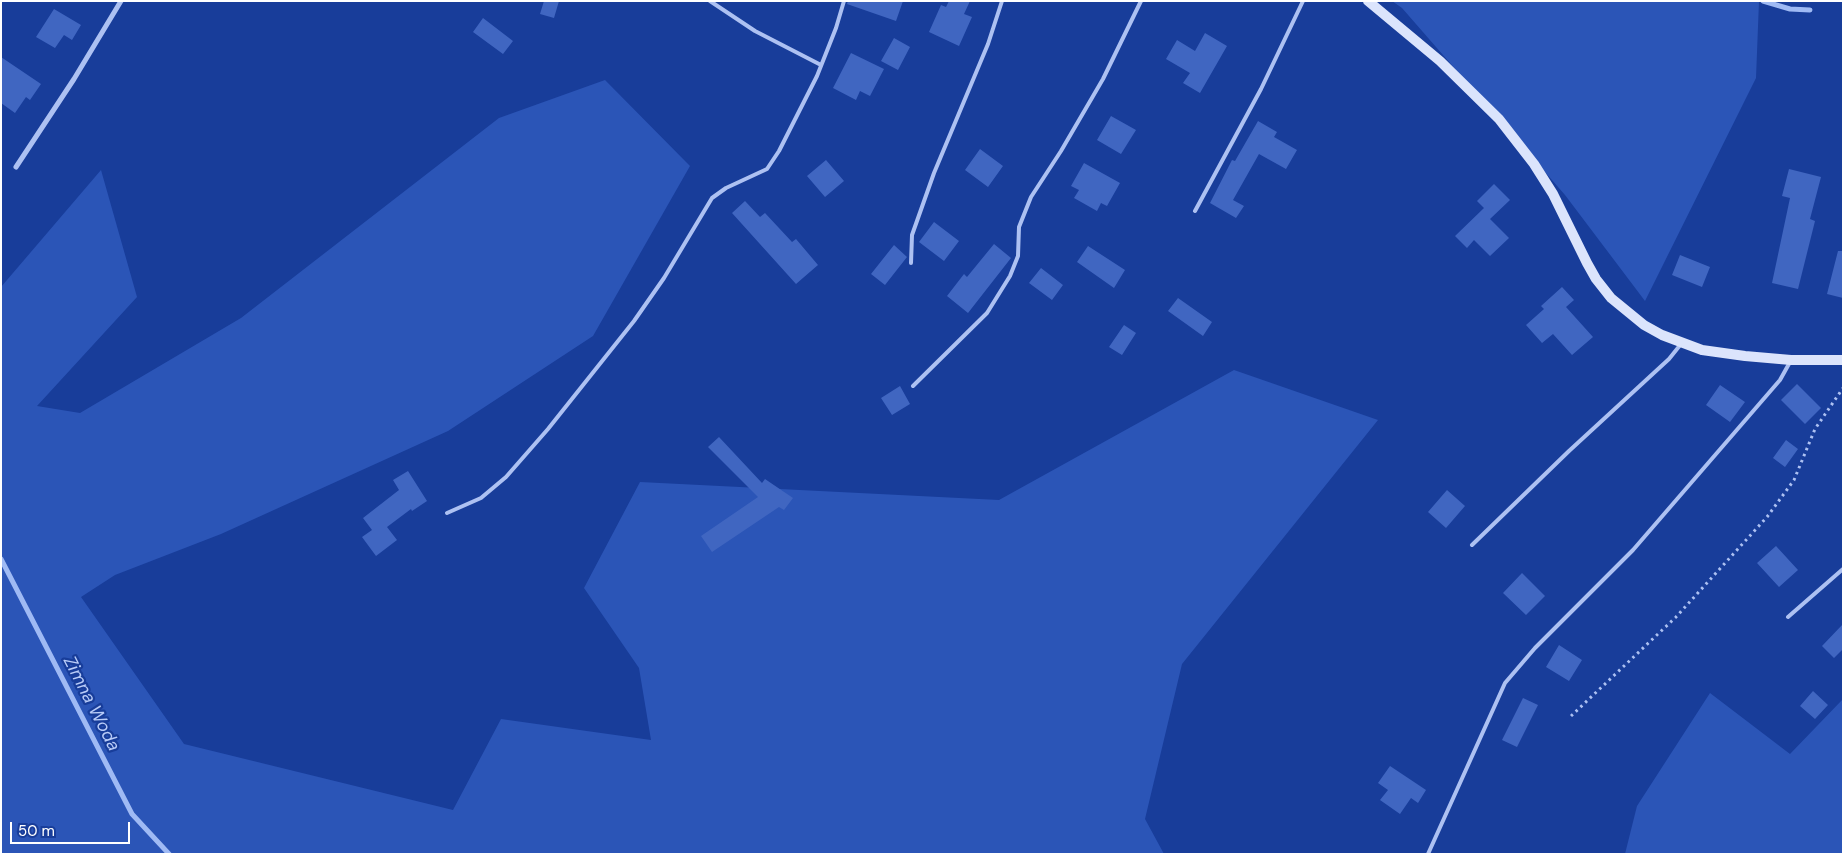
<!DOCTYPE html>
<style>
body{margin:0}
#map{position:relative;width:1844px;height:855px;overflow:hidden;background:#183d9a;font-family:"DM Sans",sans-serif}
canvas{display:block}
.frame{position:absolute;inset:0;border:2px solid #fff;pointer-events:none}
.scale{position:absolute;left:10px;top:822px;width:120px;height:22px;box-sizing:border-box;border:2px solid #fff;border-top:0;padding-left:6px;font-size:15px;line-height:18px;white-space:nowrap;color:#fff;-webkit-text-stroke:4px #183d9a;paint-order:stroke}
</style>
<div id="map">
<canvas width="1844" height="855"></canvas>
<div class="frame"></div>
<div class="scale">50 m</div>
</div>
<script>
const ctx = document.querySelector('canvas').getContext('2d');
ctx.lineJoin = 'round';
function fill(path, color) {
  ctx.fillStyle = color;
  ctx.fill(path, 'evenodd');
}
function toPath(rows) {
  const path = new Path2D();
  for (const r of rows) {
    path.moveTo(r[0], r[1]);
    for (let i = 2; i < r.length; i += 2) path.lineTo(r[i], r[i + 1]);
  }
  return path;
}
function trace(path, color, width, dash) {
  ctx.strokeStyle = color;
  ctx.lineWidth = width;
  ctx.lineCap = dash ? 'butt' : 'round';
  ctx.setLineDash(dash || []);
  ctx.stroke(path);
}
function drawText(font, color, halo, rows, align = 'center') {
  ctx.font = font + ' "DM Sans",sans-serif';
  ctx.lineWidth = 4.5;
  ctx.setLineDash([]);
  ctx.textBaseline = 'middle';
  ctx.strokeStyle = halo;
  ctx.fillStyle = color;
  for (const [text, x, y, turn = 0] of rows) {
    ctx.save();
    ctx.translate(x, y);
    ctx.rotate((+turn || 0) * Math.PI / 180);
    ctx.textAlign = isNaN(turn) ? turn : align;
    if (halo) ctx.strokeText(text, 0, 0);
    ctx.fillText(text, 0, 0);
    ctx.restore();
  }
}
fill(toPath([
 [1392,1,1759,1,1756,78,1645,301,1565,195,1402,8],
 [605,80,690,166,593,336,448,431,221,534,115,575,81,597,184,744,453,810,501,719,651,740,639,668,584,588,640,482,999,500,1234,370,1378,420,1182,664,1145,819,1164,854,1,854,1,287,101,170,137,297,37,406,80,413,241,318,499,118],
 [1710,693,1790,754,1843,699,1843,854,1625,854,1637,806]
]), '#2b55b7');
trace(toPath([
 [1763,1,1790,9,1810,10],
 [1,559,132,814,169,854]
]), '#9fbaf4', 5);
fill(toPath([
 [544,1,559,1,554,18,540,14],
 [848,1,903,1,896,21,847,4],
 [949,1,970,1,964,14,972,17,959,46,929,32,941,5,946,7],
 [54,9,81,25,72,40,64,35,55,48,36,37],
 [483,18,513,41,503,54,473,32],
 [1205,33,1227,46,1200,93,1183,83,1190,73,1166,59,1177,40,1195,51],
 [894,38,910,47,898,70,881,61],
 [851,53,884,69,870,96,860,91,856,100,833,88],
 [1,57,41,84,30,100,26,97,15,113,1,103],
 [1111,116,1136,130,1121,154,1097,140],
 [1258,121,1277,132,1274,137,1297,150,1286,169,1259,154,1233,200,1244,206,1236,218,1210,203,1232,160,1235,161],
 [980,149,1003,166,988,187,965,170],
 [826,160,844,181,825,197,807,176],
 [1084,163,1120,183,1107,206,1101,203,1097,211,1074,198,1079,190,1071,186],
 [1789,169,1821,177,1810,219,1815,221,1798,289,1772,283,1790,198,1782,196],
 [1494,184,1510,200,1490,219,1509,238,1490,256,1474,240,1467,248,1455,236,1484,208,1477,201],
 [745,201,760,217,765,213,792,242,796,239,818,265,796,284,732,213],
 [934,222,959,241,944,261,919,242],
 [994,244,1011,258,968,313,947,296,964,274,967,277],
 [894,245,907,257,885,285,871,274],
 [1088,246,1125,270,1114,288,1077,262],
 [1838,251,1843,251,1843,298,1827,294],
 [1680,255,1710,267,1702,287,1672,275],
 [1041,268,1063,285,1052,300,1029,283],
 [1562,287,1574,300,1566,307,1593,337,1572,355,1553,334,1542,343,1526,325,1544,309,1541,306],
 [1178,298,1212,322,1203,336,1168,311],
 [1124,325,1136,333,1122,355,1109,347],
 [1797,384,1821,408,1805,424,1781,400],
 [1720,385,1745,402,1730,422,1706,405],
 [900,386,910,404,892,415,881,398],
 [719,437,762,483,765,479,793,498,784,510,779,507,712,552,701,536,758,497,708,447],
 [1786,440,1798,449,1785,467,1773,458],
 [408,471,427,501,412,511,411,509,387,527,397,540,376,556,362,537,372,530,363,518,399,490,393,480],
 [1447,490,1465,506,1446,528,1428,512],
 [1776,546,1798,570,1779,587,1757,563],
 [1522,573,1545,596,1526,615,1503,593],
 [1843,624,1843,649,1834,658,1822,646],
 [1559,645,1582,660,1569,681,1546,667],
 [1813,691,1828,705,1815,719,1800,706],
 [1523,698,1538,705,1517,747,1502,740],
 [1390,766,1426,790,1418,803,1411,798,1400,814,1380,800,1388,790,1378,783]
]), '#4066c1');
trace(toPath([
 [1571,716,1676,617,1767,517,1794,480,1815,429,1843,388]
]), '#adc1f2', 3, [2.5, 4]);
trace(toPath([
 [710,1,755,31,821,65],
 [1195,211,1261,89,1303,1],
 [911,263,912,235,934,173,988,44,1002,1],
 [913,386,987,313,1010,276,1018,256,1019,227,1031,197,1061,151,1103,79,1141,1],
 [447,513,481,498,506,477,548,429,634,321,664,278,712,198,726,188,767,169,779,151,817,76,836,28,844,1],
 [1472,545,1569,451,1669,359,1681,344],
 [1788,617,1843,569],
 [1428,854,1505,683,1535,648,1633,550,1780,380,1790,362]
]), '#adc1f2', 4);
trace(toPath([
 [16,167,74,79,121,1]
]), '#adc1f2', 5);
trace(toPath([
 [1368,1,1440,61,1499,119,1534,164,1553,194,1587,263,1596,279,1611,298,1644,325,1662,335,1702,350,1745,356,1791,360,1843,360]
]), '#dbe4fc', 10);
drawText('italic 18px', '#b9ccf8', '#183d9a', [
 ["Zimna Woda",91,704,63]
]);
</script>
